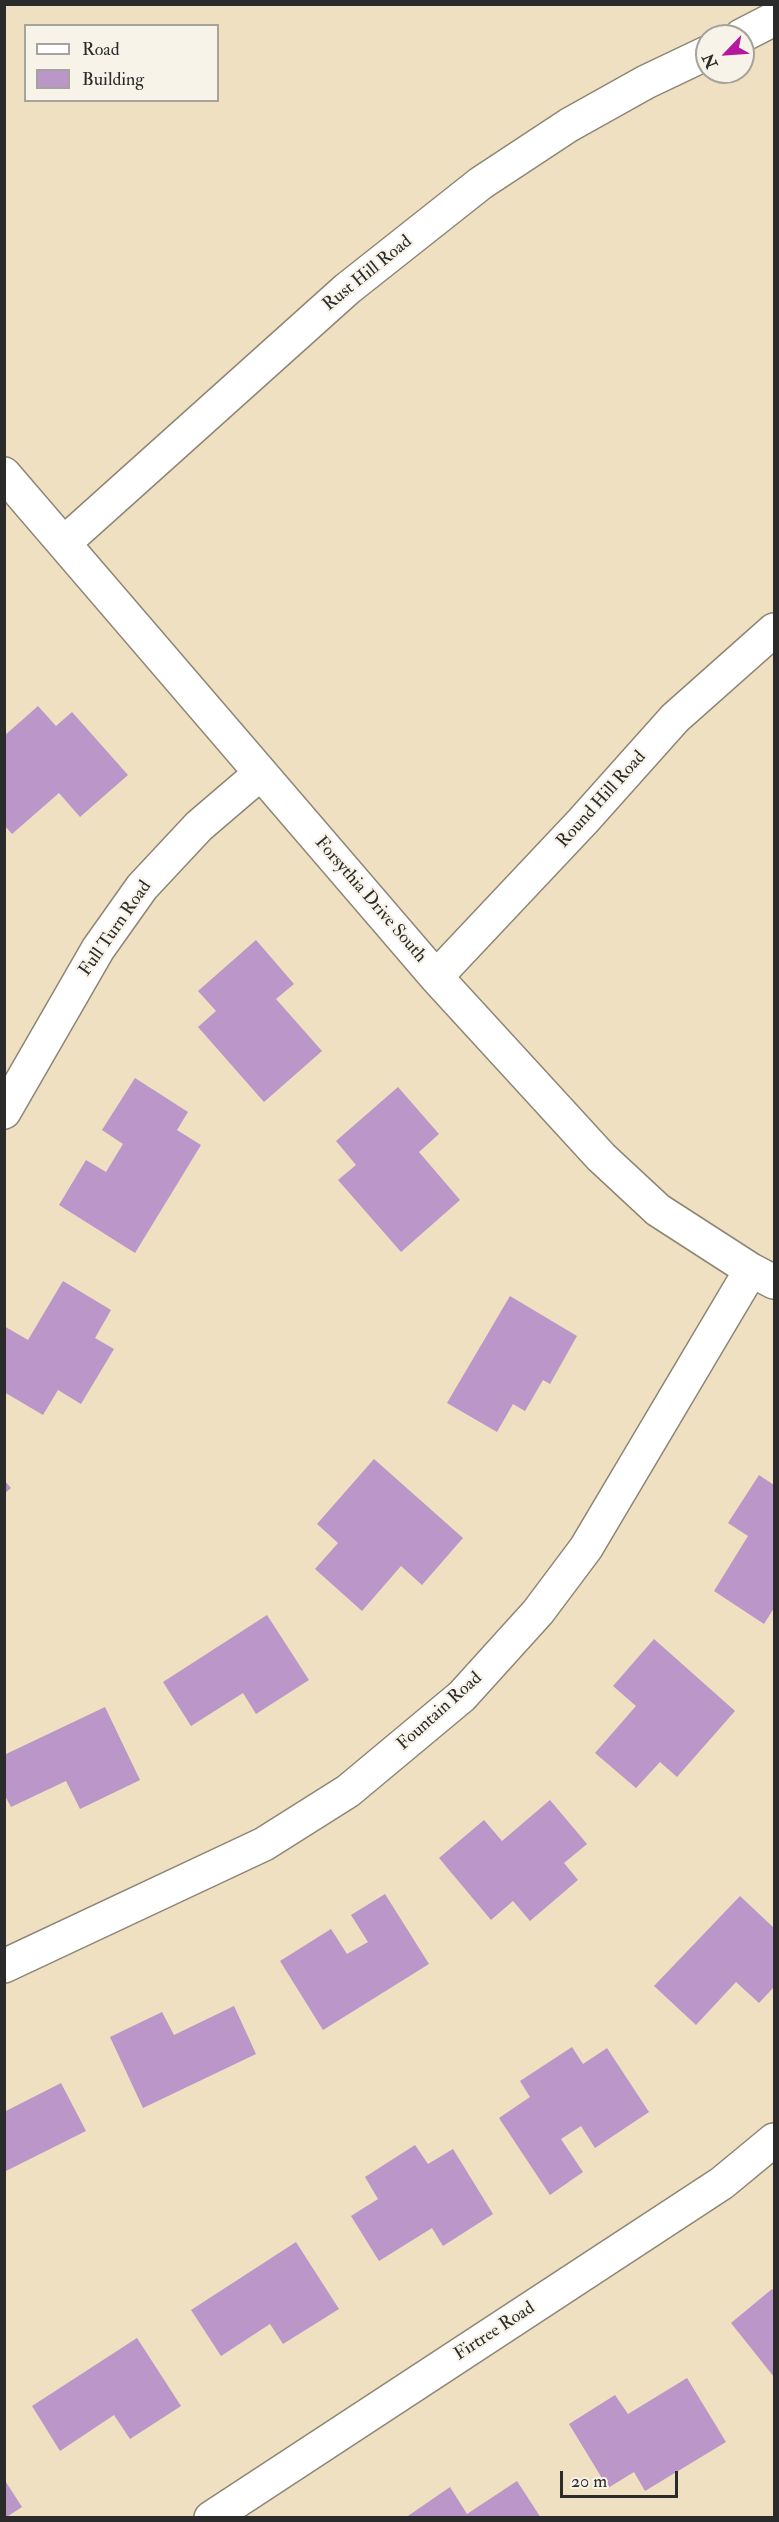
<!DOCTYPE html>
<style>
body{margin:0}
#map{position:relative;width:779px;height:2522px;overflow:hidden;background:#efe0c1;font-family:"IM FELL Double Pica",serif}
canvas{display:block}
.frame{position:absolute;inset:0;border:6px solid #2b2b2b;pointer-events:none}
.legend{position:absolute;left:24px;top:24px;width:195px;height:78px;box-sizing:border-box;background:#f7f3e8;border:2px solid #a5a39c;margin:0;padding:8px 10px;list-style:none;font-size:18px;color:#2b2b2b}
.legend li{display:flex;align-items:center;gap:12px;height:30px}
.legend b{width:30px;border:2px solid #a5a39c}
.north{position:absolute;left:695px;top:24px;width:60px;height:60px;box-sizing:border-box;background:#f7f3e8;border:2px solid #a5a39c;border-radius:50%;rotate:245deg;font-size:16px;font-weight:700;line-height:24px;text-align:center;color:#2b2b2b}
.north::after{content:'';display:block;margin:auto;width:21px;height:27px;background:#b5179e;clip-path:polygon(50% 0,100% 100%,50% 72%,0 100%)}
.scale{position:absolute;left:560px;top:2471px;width:118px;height:27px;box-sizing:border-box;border:3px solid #2b2b2b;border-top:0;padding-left:8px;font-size:18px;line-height:21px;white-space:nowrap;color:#2b2b2b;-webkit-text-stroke:4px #f7f3e8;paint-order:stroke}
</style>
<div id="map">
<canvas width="779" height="2522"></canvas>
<div class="frame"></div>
<ul class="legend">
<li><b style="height:8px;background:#fff"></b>Road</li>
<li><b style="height:16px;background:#ba96c9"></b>Building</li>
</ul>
<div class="north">N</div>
<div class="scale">20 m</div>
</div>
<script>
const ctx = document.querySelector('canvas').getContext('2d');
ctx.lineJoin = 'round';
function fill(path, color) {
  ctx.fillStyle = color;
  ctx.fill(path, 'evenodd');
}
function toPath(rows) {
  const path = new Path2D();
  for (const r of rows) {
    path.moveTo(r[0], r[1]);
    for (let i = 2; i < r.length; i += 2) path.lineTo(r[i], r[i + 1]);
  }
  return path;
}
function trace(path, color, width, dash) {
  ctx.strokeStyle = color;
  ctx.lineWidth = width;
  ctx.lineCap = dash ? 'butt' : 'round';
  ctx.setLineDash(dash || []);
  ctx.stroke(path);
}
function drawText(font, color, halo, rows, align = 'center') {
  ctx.font = font + ' "IM FELL Double Pica",serif';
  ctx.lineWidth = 4.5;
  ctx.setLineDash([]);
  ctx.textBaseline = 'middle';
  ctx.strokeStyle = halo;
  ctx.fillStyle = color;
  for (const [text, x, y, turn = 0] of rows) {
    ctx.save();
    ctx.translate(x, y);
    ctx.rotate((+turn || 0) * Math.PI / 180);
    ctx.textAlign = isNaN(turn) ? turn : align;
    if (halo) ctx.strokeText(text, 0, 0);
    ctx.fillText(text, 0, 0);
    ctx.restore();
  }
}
fill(toPath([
 [38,706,56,726,72,712,128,775,80,817,59,793,12,834,4,825,4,736],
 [256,940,294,984,276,999,322,1051,264,1102,198,1027,216,1011,198,991],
 [135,1078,188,1112,177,1130,201,1145,135,1253,59,1205,86,1160,106,1172,123,1144,102,1130],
 [398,1087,439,1134,419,1152,460,1200,401,1252,338,1180,356,1165,336,1141],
 [63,1281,111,1310,95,1338,114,1349,81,1404,58,1390,43,1415,4,1392,4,1326,28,1340],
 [510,1296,577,1336,550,1384,543,1380,525,1411,513,1404,497,1432,447,1403],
 [374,1459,463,1538,422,1585,401,1566,362,1611,315,1569,338,1543,317,1524],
 [759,1475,774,1485,774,1608,764,1624,714,1591,748,1536,728,1523],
 [4,1480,11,1488,4,1494],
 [267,1615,309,1680,256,1714,243,1693,191,1726,163,1682],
 [654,1639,735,1711,677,1777,660,1762,636,1788,595,1753,636,1706,613,1686],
 [105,1707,140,1780,80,1809,66,1781,11,1807,4,1794,4,1755],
 [550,1800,587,1844,564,1863,578,1880,530,1921,513,1901,491,1920,439,1858,484,1820,502,1841],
 [385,1894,429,1964,323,2030,280,1961,331,1929,347,1954,368,1942,351,1915],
 [740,1896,774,1928,774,1987,759,2003,736,1982,696,2025,654,1986],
 [234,2006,256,2054,143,2108,110,2037,162,2012,174,2035],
 [572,2047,583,2064,607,2048,649,2112,595,2148,581,2126,561,2139,583,2172,550,2195,499,2118,530,2097,520,2081],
 [61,2083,86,2131,4,2172,4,2112],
 [415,2145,428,2164,453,2149,493,2214,443,2246,432,2228,379,2261,351,2216,378,2199,365,2177],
 [296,2242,339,2309,283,2344,270,2324,221,2356,191,2310],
 [772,2289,774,2292,774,2377,731,2323],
 [137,2338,181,2406,130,2439,114,2415,60,2451,32,2406],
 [687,2378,726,2442,645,2491,634,2472,608,2488,569,2424,615,2395,628,2414],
 [4,2479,22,2507,5,2518,4,2518],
 [517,2481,541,2518,405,2518,450,2487,467,2514]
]), '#ba96c9');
const minor = toPath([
 [741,36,774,19],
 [4,474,436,977,601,1157,658,1210,751,1270,774,1282],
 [64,543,347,289,481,183,569,125,646,82,707,53],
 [436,977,583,821,675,718,774,630],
 [4,1112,98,949,142,887,199,826,261,773],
 [4,1966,264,1844,348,1791,462,1696,538,1612,586,1548,751,1270],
 [211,2518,722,2183,774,2140]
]);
trace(minor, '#8d8676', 36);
trace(minor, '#fff', 33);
drawText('18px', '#2b2b2b', '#f7f3e8', [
 ["Rust Hill Road",368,274,-39],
 ["Round Hill Road",602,800,-48],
 ["Forsythia Drive South",370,900,49],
 ["Full Turn Road",116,929,-55],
 ["Fountain Road",440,1712,-42],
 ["Firtree Road",495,2332,-33]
]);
</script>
